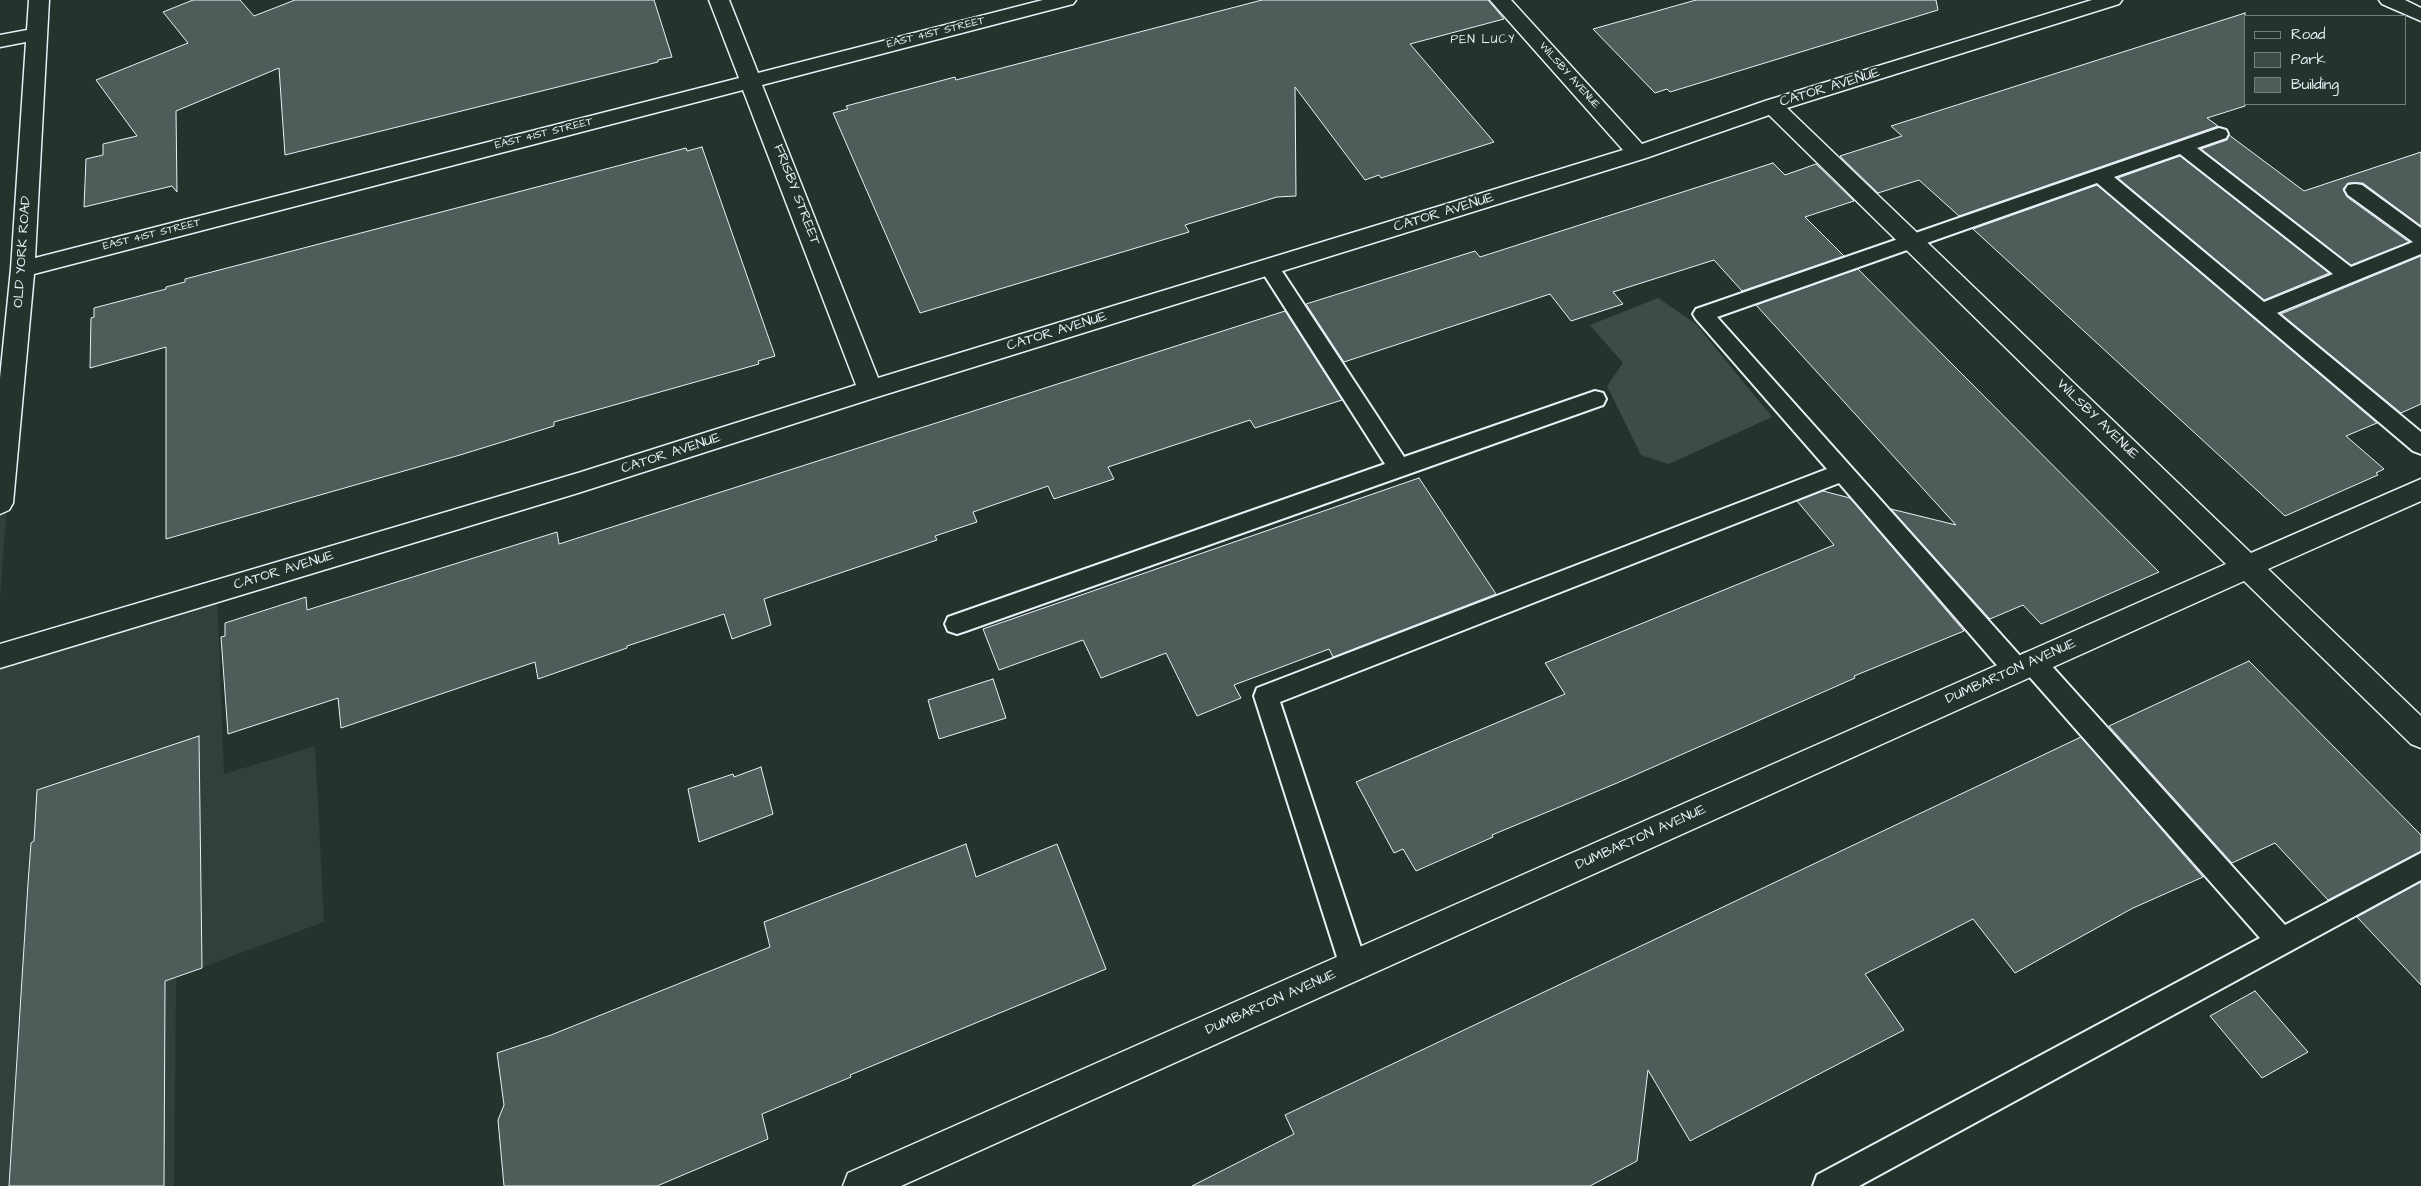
<!DOCTYPE html>
<style>
body{margin:0}
#map{position:relative;width:2421px;height:1186px;overflow:hidden;background:#26332d;font-family:"Architects Daughter",sans-serif}
canvas{display:block}
.legend{position:absolute;left:2244px;top:15px;width:162px;height:90px;box-sizing:border-box;background:#26332d;border:1px solid #747f7e;margin:0;padding:6px 9px;list-style:none;font-size:15px;color:#e8f1f8}
.legend li{display:flex;align-items:center;gap:10px;height:25px}
.legend b{width:25px;border:1px solid #747f7e}
</style>
<div id="map">
<canvas width="2421" height="1186"></canvas>
<ul class="legend">
<li><b style="height:6px;background:#26332d"></b>Road</li>
<li><b style="height:14px;background:#3e4b47"></b>Park</li>
<li><b style="height:14px;background:#505c59"></b>Building</li>
</ul>
</div>
<script>
const ctx = document.querySelector('canvas').getContext('2d');
ctx.lineJoin = 'round';
function fill(path, color) {
  ctx.fillStyle = color;
  ctx.fill(path, 'evenodd');
}
function toPath(rows) {
  const path = new Path2D();
  for (const r of rows) {
    path.moveTo(r[0], r[1]);
    for (let i = 2; i < r.length; i += 2) path.lineTo(r[i], r[i + 1]);
  }
  return path;
}
function trace(path, color, width, dash) {
  ctx.strokeStyle = color;
  ctx.lineWidth = width;
  ctx.lineCap = dash ? 'butt' : 'round';
  ctx.setLineDash(dash || []);
  ctx.stroke(path);
}
function drawText(font, color, halo, rows, align = 'center') {
  ctx.font = font + ' "Architects Daughter",sans-serif';
  ctx.lineWidth = 4;
  ctx.setLineDash([]);
  ctx.textBaseline = 'middle';
  ctx.strokeStyle = halo;
  ctx.fillStyle = color;
  for (const [text, x, y, turn = 0] of rows) {
    ctx.save();
    ctx.translate(x, y);
    ctx.rotate((+turn || 0) * Math.PI / 180);
    ctx.textAlign = isNaN(turn) ? turn : align;
    if (halo) ctx.strokeText(text, 0, 0);
    ctx.fillText(text, 0, 0);
    ctx.restore();
  }
}
fill(toPath([
 [16,381,0,599,0,385],
 [217,591,224,774,315,746,324,922,176,977,174,1186,0,1186,0,658]
]), '#333f3a');
fill(toPath([
 [1658,298,1696,324,1772,417,1669,464,1641,455,1607,386,1623,363,1590,325]
]), '#3e4b47');
const building = toPath([
 [193,0,240,0,254,16,295,0,654,0,672,57,658,60,658,62,285,155,279,68,176,111,177,192,172,186,84,207,86,159,103,155,103,144,137,136,96,80,188,43,163,12,193,0],
 [1262,0,1488,0,1504,19,1410,44,1494,142,1381,178,1379,175,1365,180,1295,87,1296,196,1277,197,1185,225,1189,232,920,313,833,113,848,109,846,106,955,77,956,80,1262,0],
 [1696,0,1936,0,1938,10,1670,92,1667,89,1655,93,1593,29,1696,0],
 [2245,13,2245,106,2207,118,2218,126,1959,216,1919,180,1878,193,1840,156,1902,136,1891,126,2245,13],
 [2229,135,2304,191,2421,152,2421,226,2363,183,2348,183,2343,189,2347,197,2409,242,2351,265,2201,149,2227,140,2229,135],
 [702,147,775,356,758,361,759,364,554,422,554,426,460,455,166,539,166,347,90,368,91,318,94,317,94,308,166,289,166,287,185,282,185,279,686,148,687,151,702,147],
 [2180,156,2329,273,2264,300,2118,178,2180,156],
 [1773,163,1785,175,1816,164,1854,201,1805,217,1844,256,1742,291,1714,260,1613,292,1623,304,1571,321,1550,294,1344,362,1306,304,1475,251,1480,257,1773,163],
 [2097,185,2377,423,2346,436,2384,469,2376,473,2378,475,2285,516,1973,229,2097,185],
 [2421,256,2421,404,2401,413,2281,314,2421,256],
 [1858,269,1956,368,2159,572,2041,624,2023,605,1990,619,1891,509,1956,525,1756,305,1858,269],
 [1285,311,1342,400,1255,428,1250,420,1108,467,1114,479,1054,499,1048,486,973,512,977,522,935,536,937,540,764,599,771,625,732,639,724,614,627,646,627,648,538,679,535,662,341,728,338,698,228,734,221,637,225,636,225,623,306,597,307,610,557,532,559,544,1285,311],
 [1419,478,1496,594,1333,657,1329,649,1234,685,1241,698,1197,716,1166,653,1101,678,1083,640,999,670,983,629,1419,478],
 [1823,491,1850,498,1964,631,1854,676,1855,678,1617,783,1492,835,1493,837,1416,871,1403,849,1394,853,1356,782,1565,694,1545,663,1834,545,1797,501,1823,491],
 [2249,661,2421,835,2421,851,2328,900,2275,843,2232,863,2109,726,2249,661],
 [993,679,1006,718,939,739,928,700,993,679],
 [199,736,202,968,165,981,164,1186,9,1186,28,883,31,843,34,841,37,790,199,736],
 [2081,737,2203,877,2133,908,2015,973,1973,919,1865,974,1904,1030,1690,1141,1648,1070,1637,1161,1590,1186,1192,1186,1294,1134,1285,1115,2081,737],
 [761,767,773,814,699,842,688,789,733,774,734,777,761,767],
 [966,844,976,877,1057,844,1106,969,850,1075,851,1077,762,1114,768,1139,657,1186,504,1186,498,1120,504,1105,497,1053,551,1035,770,947,764,922,966,844],
 [2421,882,2421,985,2357,917,2421,882],
 [2255,991,2308,1052,2262,1078,2210,1016,2255,991]
]);
fill(building, '#505c59');
trace(building, '#e8f1f8', 1);
const service = toPath([
 [2219,128,2226,130,2228,134,2226,138,2197,148,2351,267,2413,242,2348,195,2345,190,2348,185,2355,184,2362,185,2421,228,2421,254,2277,313,2421,432,2421,454,2413,451,2097,183,1717,317,2022,658,2023,654,2032,651,2041,654,2285,925,2421,853,2421,880,1859,1186,1813,1186,1817,1175,2260,938,2027,674,2026,678,2017,681,2008,678,1839,483,1280,702,1367,966,1363,976,1353,980,1343,976,1254,696,1257,688,1827,469,1696,319,1693,314,1696,309,2219,128],
 [2180,154,2333,274,2264,302,2114,177,2180,154],
 [1269,260,1276,262,1404,457,1595,391,1603,393,1606,399,1603,405,966,631,957,634,948,631,945,624,948,617,1385,464,1259,267,1262,262,1269,260]
]);
const minor = toPath([
 [29,0,49,0,35,258,739,78,709,0,729,0,758,73,1043,0,1076,0,1073,4,762,85,878,378,1623,150,1490,0,1511,0,1642,144,1765,101,2092,0,2122,0,2119,4,1787,108,2251,553,2421,479,2421,501,2268,569,2421,716,2421,748,2411,744,2244,581,901,1186,843,1186,848,1173,2226,564,1769,115,1646,158,877,397,578,493,0,668,0,644,578,473,856,385,743,90,34,274,13,503,9,510,0,514,0,378,11,269,26,42,0,47,0,35,27,30,29,0],
 [2379,0,2405,0,2421,8,2421,21,2382,4,2379,0]
]);
trace(service, '#e8f1f8', 4);
trace(minor, '#e8f1f8', 3);
fill(service, '#26332d');
fill(minor, '#26332d');
drawText('11px', '#e8f1f8', '#26332d', [
 ["EAST 41ST STREET",936,33,-14],
 ["WILSBY AVENUE",1569,76,48],
 ["EAST 41ST STREET",544,134,-14],
 ["EAST 41ST STREET",152,235,-14]
]);
ctx.letterSpacing = '1px';
drawText('12px', '#e8f1f8', '#26332d', [
 ["PEN LUCY",1483,40]
]);
ctx.letterSpacing = '0px';
drawText('14px', '#e8f1f8', '#26332d', [
 ["CATOR AVENUE",1830,88,-17],
 ["FRISBY STREET",796,195,69],
 ["CATOR AVENUE",1444,213,-17],
 ["OLD YORK ROAD",23,252,-86],
 ["CATOR AVENUE",1057,332,-17],
 ["WILSBY AVENUE",2097,420,44],
 ["CATOR AVENUE",671,454,-18],
 ["CATOR AVENUE",284,571,-17],
 ["DUMBARTON AVENUE",2011,672,-24],
 ["DUMBARTON AVENUE",1641,838,-24],
 ["DUMBARTON AVENUE",1271,1003,-24]
]);
</script>
